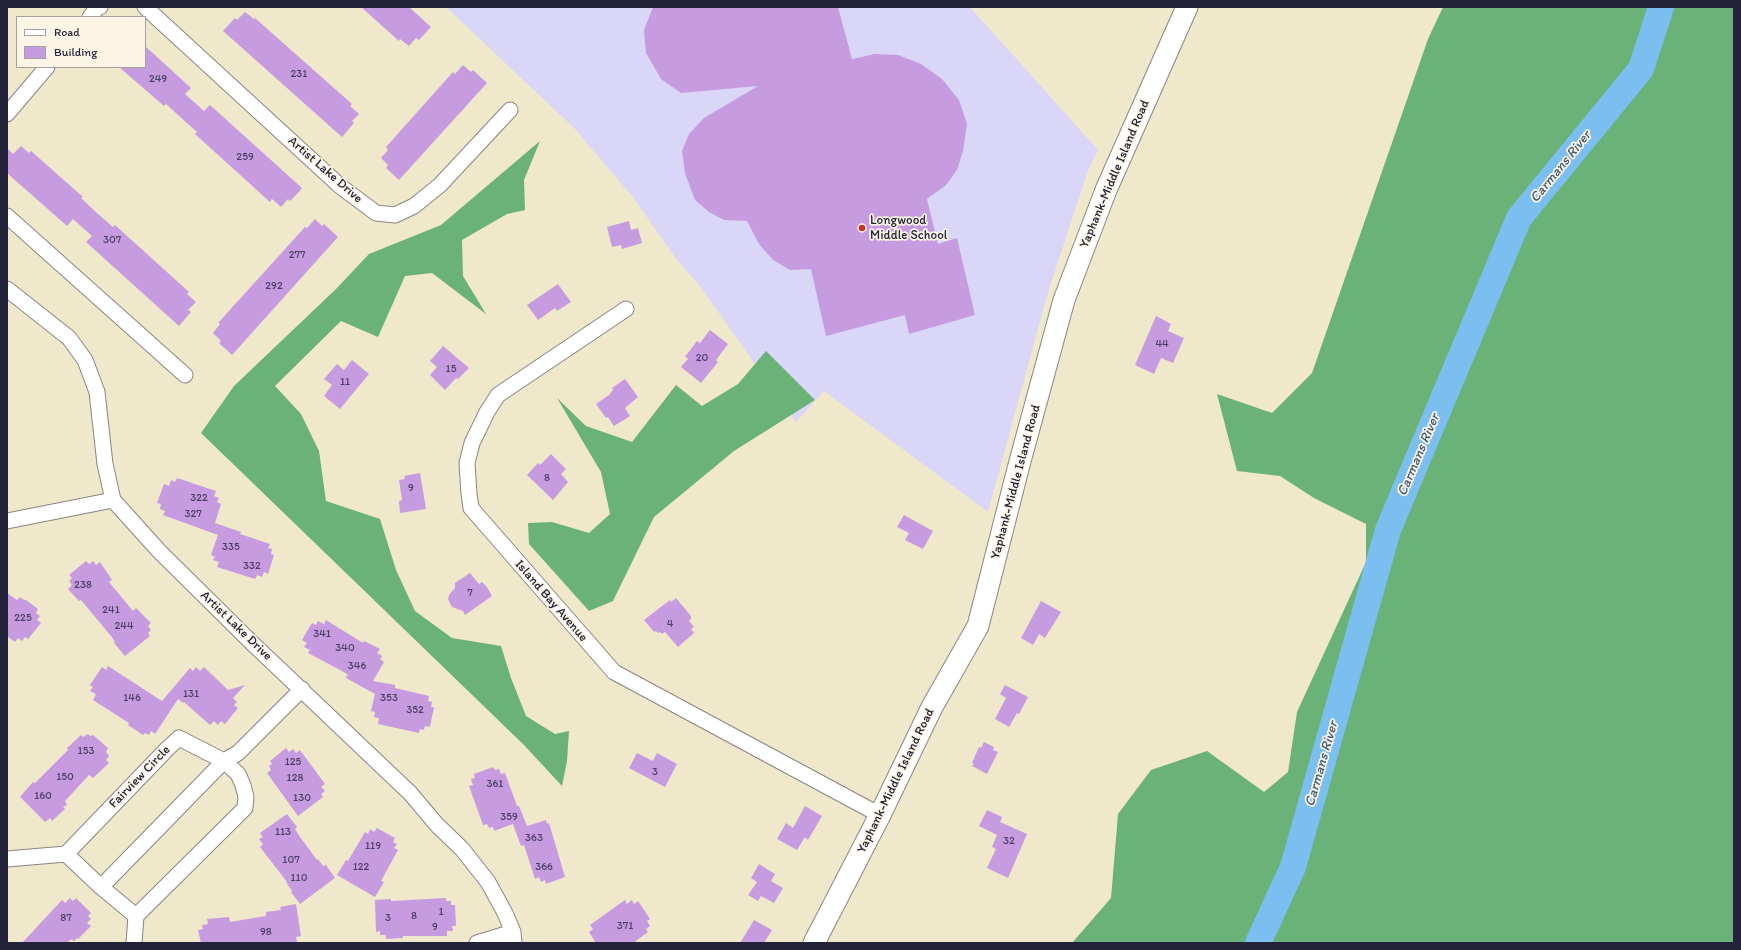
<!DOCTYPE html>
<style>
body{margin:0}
#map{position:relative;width:1741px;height:950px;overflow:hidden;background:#f0e8cb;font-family:Itim,sans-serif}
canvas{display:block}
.frame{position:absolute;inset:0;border:8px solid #22223b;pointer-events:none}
.legend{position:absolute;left:16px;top:16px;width:130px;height:52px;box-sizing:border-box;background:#fcf5e5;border:1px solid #a5a1a1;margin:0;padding:5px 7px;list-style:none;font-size:12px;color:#22223b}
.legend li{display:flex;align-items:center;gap:8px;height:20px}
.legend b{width:20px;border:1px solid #a5a1a1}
</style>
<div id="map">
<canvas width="1741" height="950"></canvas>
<div class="frame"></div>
<ul class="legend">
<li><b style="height:5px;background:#fff"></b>Road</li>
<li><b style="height:11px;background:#c79be0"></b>Building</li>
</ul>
</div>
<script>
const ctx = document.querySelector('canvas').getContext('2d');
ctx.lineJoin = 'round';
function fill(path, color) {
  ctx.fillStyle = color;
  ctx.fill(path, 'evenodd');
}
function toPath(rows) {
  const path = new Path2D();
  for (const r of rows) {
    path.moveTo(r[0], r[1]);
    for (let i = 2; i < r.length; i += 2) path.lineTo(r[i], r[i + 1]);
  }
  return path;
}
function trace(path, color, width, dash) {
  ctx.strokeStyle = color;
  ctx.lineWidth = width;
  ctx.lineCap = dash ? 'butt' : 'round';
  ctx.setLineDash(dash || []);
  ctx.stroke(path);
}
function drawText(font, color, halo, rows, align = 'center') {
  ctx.font = font + ' Itim,sans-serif';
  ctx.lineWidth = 3.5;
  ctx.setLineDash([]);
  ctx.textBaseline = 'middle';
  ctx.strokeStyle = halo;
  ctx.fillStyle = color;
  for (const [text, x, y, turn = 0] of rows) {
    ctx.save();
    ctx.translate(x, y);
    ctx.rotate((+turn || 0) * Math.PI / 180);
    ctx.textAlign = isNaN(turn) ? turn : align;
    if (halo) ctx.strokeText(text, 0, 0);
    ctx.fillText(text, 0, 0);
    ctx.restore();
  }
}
fill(toPath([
 [446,7,970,7,1098,150,1089,168,1048,292,988,512,824,391,796,422,699,285,677,260,632,196,574,128]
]), '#dad6f7');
fill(toPath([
 [1443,7,1734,7,1734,943,1072,943,1111,898,1118,814,1151,770,1207,751,1264,792,1288,772,1297,712,1366,562,1366,524,1314,498,1280,476,1237,471,1217,394,1272,413,1312,373,1428,39],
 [540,141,524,180,525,210,507,214,462,240,463,276,486,314,432,273,405,276,378,337,341,321,275,386,301,414,319,451,326,501,380,519,396,570,415,611,452,638,501,646,511,678,526,716,555,734,569,731,567,761,562,786,524,745,201,433,234,386,336,289,369,254,441,225],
 [766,351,815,400,734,451,654,517,613,601,589,611,529,544,528,523,552,522,589,533,610,514,601,472,557,398,586,426,632,442,676,385,702,406,738,384]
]), '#6bb278');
trace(toPath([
 [1258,943,1293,867,1388,530,1519,218,1641,69,1661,7]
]), '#7abff0', 26);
fill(toPath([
 [361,7,409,7,431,27,419,40,416,38,409,46,400,39,399,41],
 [653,7,838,7,852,59,875,54,898,55,921,64,942,79,959,100,967,124,963,151,957,170,946,185,927,199,938,244,957,238,975,315,909,334,905,315,826,336,811,269,790,270,773,260,759,244,747,221,724,220,709,212,695,200,685,173,682,151,689,134,704,118,758,86,681,93,661,79,646,53,644,30],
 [245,12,254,19,255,18,352,104,350,106,359,114,352,121,354,123,342,137,223,31,235,18,237,20],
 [145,46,191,88,185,94,204,111,210,105,302,188,298,193,290,201,288,199,281,207,272,199,270,202,195,134,197,132,188,124,166,104,164,106,119,67,145,67],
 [463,65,471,72,473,70,487,83,399,180,386,168,388,165,381,158,388,150,386,147,453,72,455,74],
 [21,146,29,153,31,151,83,197,81,198,98,214,113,227,115,225,189,292,187,294,196,302,188,310,191,312,179,326,86,242,92,236,73,219,67,226,7,173,7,148,13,154],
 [315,219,322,226,324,224,338,237,232,355,219,343,221,341,213,333,220,324,218,323,305,227,307,228],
 [629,221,631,230,638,228,642,243,622,249,621,245,612,247,607,227],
 [558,284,571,302,557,311,555,308,538,320,527,305],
 [1156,316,1171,324,1168,331,1184,338,1173,363,1161,358,1154,374,1135,365],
 [710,330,728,344,716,360,718,362,701,383,681,367,688,359,685,356,688,353,697,341,700,343],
 [443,346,469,368,458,379,456,378,445,390,430,375,437,367,430,361],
 [352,360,369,374,340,409,324,396,332,385,324,379,337,364,344,370],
 [625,379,638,397,625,408,630,416,614,426,608,417,606,418,596,404,609,395,613,390,612,388],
 [551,454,566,469,561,474,568,482,553,500,527,475,538,463,540,465],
 [420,473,426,509,400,513,399,501,402,500,399,480,405,479,404,476],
 [177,478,216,491,214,496,219,498,217,502,221,504,215,523,241,532,240,534,270,544,268,548,272,549,271,554,274,555,268,574,264,572,262,577,257,575,255,579,217,567,219,562,213,560,215,557,211,555,218,535,163,515,165,511,160,509,161,504,157,503,164,484,169,486,171,480,175,482],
 [904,515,933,531,923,549,905,540,909,533,897,527],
 [86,561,89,564,93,561,96,565,100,562,112,580,109,582,133,611,136,608,151,623,148,626,151,630,148,633,150,636,125,656,114,643,115,642,111,636,81,600,79,601,68,589,72,585,69,581,72,578,69,575],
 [470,573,479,584,482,582,487,587,492,596,465,615,463,611,452,607,448,599,449,595,455,588,455,583],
 [7,593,17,600,20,597,24,600,26,600,38,609,36,613,40,616,37,620,41,623,28,639,25,637,22,641,18,638,15,642,7,636],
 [676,598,691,616,691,619,689,621,694,627,691,629,694,633,678,647,665,632,662,634,660,632,658,633,656,631,654,632,644,620,670,600,671,602],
 [1041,601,1061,612,1045,638,1039,634,1033,645,1021,638],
 [326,620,363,643,364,641,380,649,377,653,382,656,380,659,384,662,373,681,395,685,395,688,429,696,428,701,432,702,431,707,434,707,430,727,425,726,424,730,420,729,419,733,378,724,379,718,374,717,375,712,371,711,375,694,346,678,347,675,350,676,342,671,308,653,310,650,304,647,307,643,302,640,312,623,316,625,318,621,324,624],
 [108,666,162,701,190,668,193,671,196,667,200,671,204,667,228,690,245,685,233,698,237,702,234,705,238,708,225,724,221,721,218,725,214,721,210,725,184,702,183,703,178,699,155,734,151,731,149,735,145,733,143,735,128,725,129,723,93,700,96,694,90,691,93,687,90,685,102,667,106,670],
 [1005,685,1028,697,1019,714,1017,713,1009,727,995,719,1006,698,1000,694],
 [88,734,90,736,93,735,108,748,106,752,109,756,106,760,109,763,93,778,89,775,65,801,67,805,63,807,65,809,52,821,50,818,45,822,20,797,33,782,35,783,68,750,67,748,81,735,83,737],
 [984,742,994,747,993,750,998,752,987,774,972,766,974,764,972,763,979,747,981,748],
 [286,748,289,752,293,749,296,753,300,750,325,784,321,787,325,791,321,794,323,797,298,816,267,773,271,770,269,766,272,764,270,761],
 [637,753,653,761,657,753,677,764,665,787,629,768],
 [493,767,495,770,499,769,501,774,505,773,517,806,519,806,527,826,546,820,547,824,549,823,565,877,546,884,545,880,541,882,539,877,535,879,524,845,521,846,513,824,494,831,493,827,489,828,487,824,483,825,469,786,473,785,471,779,475,778,474,774],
 [805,806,822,816,808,840,805,837,797,850,777,839,786,823,793,828],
 [987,810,1002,817,1000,822,1027,834,1008,878,987,868,996,849,992,847,997,835,979,826],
 [287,814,297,827,295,829,300,837,317,860,318,859,323,866,326,865,335,878,300,904,291,892,292,891,286,882,287,882,260,847,263,844,259,839,263,837,260,833],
 [377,828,395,838,393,842,397,844,394,848,398,850,381,881,384,882,375,897,337,875,346,860,348,861,365,832,368,834,370,829,374,832],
 [759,864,775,874,771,881,783,888,774,903,761,896,758,901,748,895,757,882,751,878],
 [70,898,73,901,76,898,91,913,88,916,91,919,87,923,91,926,78,939,77,938,74,941,71,939,67,943,22,943,62,900,65,903],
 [446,898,446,901,451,901,451,905,455,905,456,926,452,926,453,931,447,931,447,936,403,936,403,938,386,939,386,935,380,935,380,931,376,932,375,900,391,899,391,901],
 [625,900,627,904,632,900,634,904,638,901,650,919,647,921,650,926,646,929,648,932,633,943,596,943,589,932,593,929,590,925],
 [296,904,301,936,296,937,297,942,201,943,198,930,203,929,202,925,208,924,207,919,229,917,230,922,266,916,266,912,281,910,280,907],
 [754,920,772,930,764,943,740,943]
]), '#c79be0');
const minor = toPath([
 [145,7,340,186,376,213,395,215,414,206,440,185,510,110],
 [90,17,97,8,100,7],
 [7,114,47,67],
 [7,216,185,375],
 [7,289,69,338,85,360,97,392,105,464,113,500,159,551,252,643,410,793,437,825,462,849,488,882,505,913,513,932,514,943],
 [626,309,498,395,487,412,472,443,467,463,469,494,471,508,614,672,880,815],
 [7,521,113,500],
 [66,854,101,887,136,916],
 [7,859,66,854,168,748,179,738,224,761,238,774,243,785,246,797,245,808,136,916,134,943],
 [101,887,224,761,238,753,302,689],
 [477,943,513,932]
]);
const secondary = toPath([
 [814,943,880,815,932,707,978,626,1019,465,1064,300,1106,190,1187,7]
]);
trace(minor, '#898583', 17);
trace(secondary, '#898583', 23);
trace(minor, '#fff', 15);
trace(secondary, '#fff', 21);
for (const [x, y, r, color] of [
 [862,228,4,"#c8321e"]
]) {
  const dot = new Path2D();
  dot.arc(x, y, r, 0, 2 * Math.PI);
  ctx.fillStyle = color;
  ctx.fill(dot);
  trace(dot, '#fcf5e5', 1.5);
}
drawText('11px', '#4b4064', null, [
 ["231",299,74],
 ["249",158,79],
 ["259",245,157],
 ["307",112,240],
 ["277",297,255],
 ["292",274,286],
 ["44",1162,344],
 ["20",702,358],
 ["15",451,369],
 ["11",345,382],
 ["8",547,478],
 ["9",411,488],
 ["322",199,498],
 ["327",193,514],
 ["335",231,547],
 ["332",252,566],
 ["238",83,585],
 ["7",470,593],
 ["241",111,610],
 ["225",23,618],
 ["4",670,624],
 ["244",124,626],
 ["341",322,634],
 ["340",345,648],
 ["346",357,666],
 ["131",191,694],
 ["146",132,698],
 ["353",389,698],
 ["352",415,710],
 ["153",86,751],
 ["125",293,762],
 ["3",655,772],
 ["150",65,777],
 ["128",295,778],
 ["361",495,784],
 ["160",43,796],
 ["130",302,798],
 ["359",509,817],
 ["113",283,832],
 ["363",534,838],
 ["32",1009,841],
 ["119",373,846],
 ["107",291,860],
 ["122",361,867],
 ["366",544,867],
 ["110",299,878],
 ["1",441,912],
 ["8",414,916],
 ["87",66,918],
 ["3",388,918],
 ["371",625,926],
 ["9",435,927],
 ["98",266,932]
]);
drawText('13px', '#22223b', '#fcf5e5', [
 ["Artist Lake Drive",325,170,41],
 ["Yaphank-Middle Island Road",1115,174,-67],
 ["Yaphank-Middle Island Road",1016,482,-75],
 ["Island Bay Avenue",551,601,49],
 ["Artist Lake Drive",236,626,44],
 ["Fairview Circle",140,777,-46],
 ["Yaphank-Middle Island Road",896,781,-64]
]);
drawText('13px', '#22223b', '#fcf5e5', [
 ["Longwood",870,221],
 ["Middle School",870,236]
], 'left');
drawText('italic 14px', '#41597a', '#fcf5e5', [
 ["Carmans River",1561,167,-51],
 ["Carmans River",1419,455,-67],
 ["Carmans River",1322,764,-74]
]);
</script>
